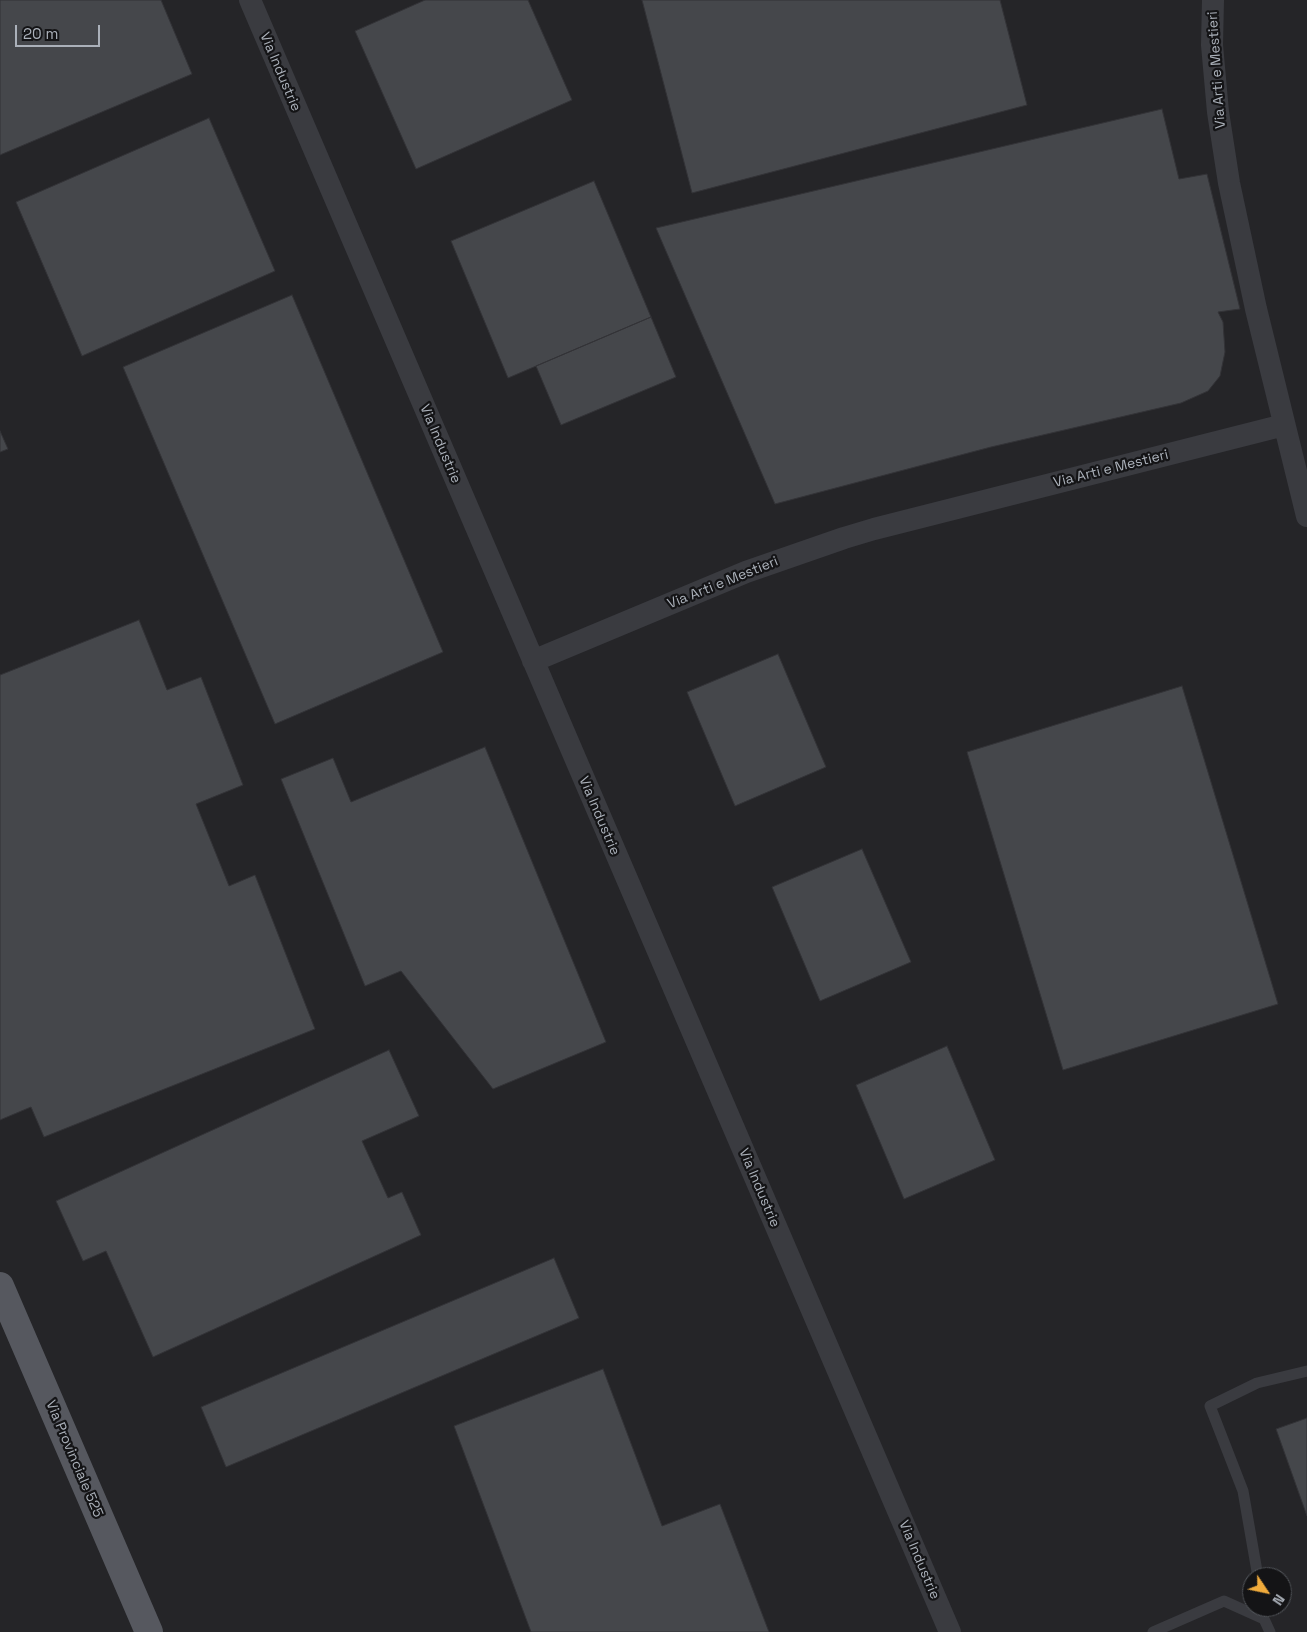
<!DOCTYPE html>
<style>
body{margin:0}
#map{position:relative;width:1307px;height:1632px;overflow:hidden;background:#19191b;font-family:"Space Grotesk",sans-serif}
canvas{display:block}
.north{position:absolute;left:1242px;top:1567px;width:50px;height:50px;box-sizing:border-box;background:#141416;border:1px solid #505358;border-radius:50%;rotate:124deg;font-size:14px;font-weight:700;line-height:20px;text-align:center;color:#abb1ba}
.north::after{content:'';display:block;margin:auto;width:18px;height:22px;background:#f0ab3c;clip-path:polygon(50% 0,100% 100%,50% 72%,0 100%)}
.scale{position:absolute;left:15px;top:25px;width:85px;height:22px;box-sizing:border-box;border:2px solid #abb1ba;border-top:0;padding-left:6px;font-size:15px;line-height:18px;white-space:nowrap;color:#abb1ba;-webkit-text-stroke:4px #141416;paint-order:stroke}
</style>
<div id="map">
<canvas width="1307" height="1632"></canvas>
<div class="north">N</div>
<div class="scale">20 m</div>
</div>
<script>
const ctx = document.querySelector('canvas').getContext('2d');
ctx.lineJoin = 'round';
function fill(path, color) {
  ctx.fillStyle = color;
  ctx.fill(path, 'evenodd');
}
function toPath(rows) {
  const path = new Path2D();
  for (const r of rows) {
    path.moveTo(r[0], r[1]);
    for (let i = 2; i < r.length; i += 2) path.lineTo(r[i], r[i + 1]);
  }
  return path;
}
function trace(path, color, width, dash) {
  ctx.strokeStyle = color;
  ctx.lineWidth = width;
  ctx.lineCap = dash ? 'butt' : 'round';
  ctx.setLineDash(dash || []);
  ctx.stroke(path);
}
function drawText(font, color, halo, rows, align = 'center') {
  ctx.font = font + ' "Space Grotesk",sans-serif';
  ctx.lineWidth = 4.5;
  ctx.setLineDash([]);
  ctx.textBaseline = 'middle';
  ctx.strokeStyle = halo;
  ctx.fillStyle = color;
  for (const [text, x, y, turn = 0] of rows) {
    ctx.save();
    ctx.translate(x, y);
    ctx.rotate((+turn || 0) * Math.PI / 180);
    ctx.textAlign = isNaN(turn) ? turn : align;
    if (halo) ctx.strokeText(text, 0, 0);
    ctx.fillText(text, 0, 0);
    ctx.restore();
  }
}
fill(toPath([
 [0,0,1307,0,1307,1632,0,1632],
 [1252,1577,1282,1577,1282,1607,1252,1607]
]), '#252528');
const building = toPath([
 [0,0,161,0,192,74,0,155,0,0],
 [425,0,528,0,572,100,416,169,355,31,425,0],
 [642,0,1000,0,1027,105,692,193,642,0],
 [1162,109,1179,179,1207,174,1240,309,1218,312,1223,322,1225,352,1220,376,1208,391,1181,403,991,447,775,504,656,228,1162,109],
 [209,118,275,271,82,356,16,202,209,118],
 [594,181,651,317,508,378,451,241,594,181],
 [292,295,443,652,275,724,123,367,292,295],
 [651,317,676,377,561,425,536,366,651,317],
 [0,431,8,449,0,452,0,431],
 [139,620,167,690,201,677,243,785,196,804,229,886,255,875,315,1029,44,1137,31,1107,0,1120,0,675,139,620],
 [778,654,826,767,735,806,687,692,778,654],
 [1182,686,1278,1004,1063,1070,967,752,1182,686],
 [485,747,606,1042,493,1089,401,971,365,986,281,779,333,758,351,802,485,747],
 [862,849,911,962,820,1001,772,887,862,849],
 [947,1046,995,1160,904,1199,856,1085,947,1046],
 [389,1050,419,1116,362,1141,388,1198,402,1192,421,1235,153,1357,106,1251,83,1261,56,1201,389,1050],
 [554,1258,579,1318,226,1467,201,1407,554,1258],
 [603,1369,662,1526,720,1504,769,1632,531,1632,454,1426,603,1369],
 [1307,1418,1307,1516,1276,1429,1307,1418]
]);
fill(building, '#45474b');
trace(building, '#333337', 1);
trace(toPath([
 [1258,1577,1243,1491,1210,1406,1257,1383,1307,1371],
 [1153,1632,1224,1601,1264,1619,1270,1632]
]), '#3a3b40', 11);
trace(toPath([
 [250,0,950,1632],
 [1213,0,1212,45,1218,112,1229,183,1256,309,1307,516],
 [533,661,746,572,844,538,874,529,1284,425]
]), '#3a3b40', 22);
trace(toPath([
 [0,1286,149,1632]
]), '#56585f', 28);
drawText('14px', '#abb1ba', '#141416', [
 ["Via Arti e Mestieri",1217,70,-94],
 ["Via Industrie",280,72,67],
 ["Via Industrie",440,444,67],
 ["Via Arti e Mestieri",1111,469,-14],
 ["Via Arti e Mestieri",723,583,-22],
 ["Via Industrie",599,816,67],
 ["Via Industrie",759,1188,67],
 ["Via Provinciale 525",74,1459,67],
 ["Via Industrie",919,1560,67]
]);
</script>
